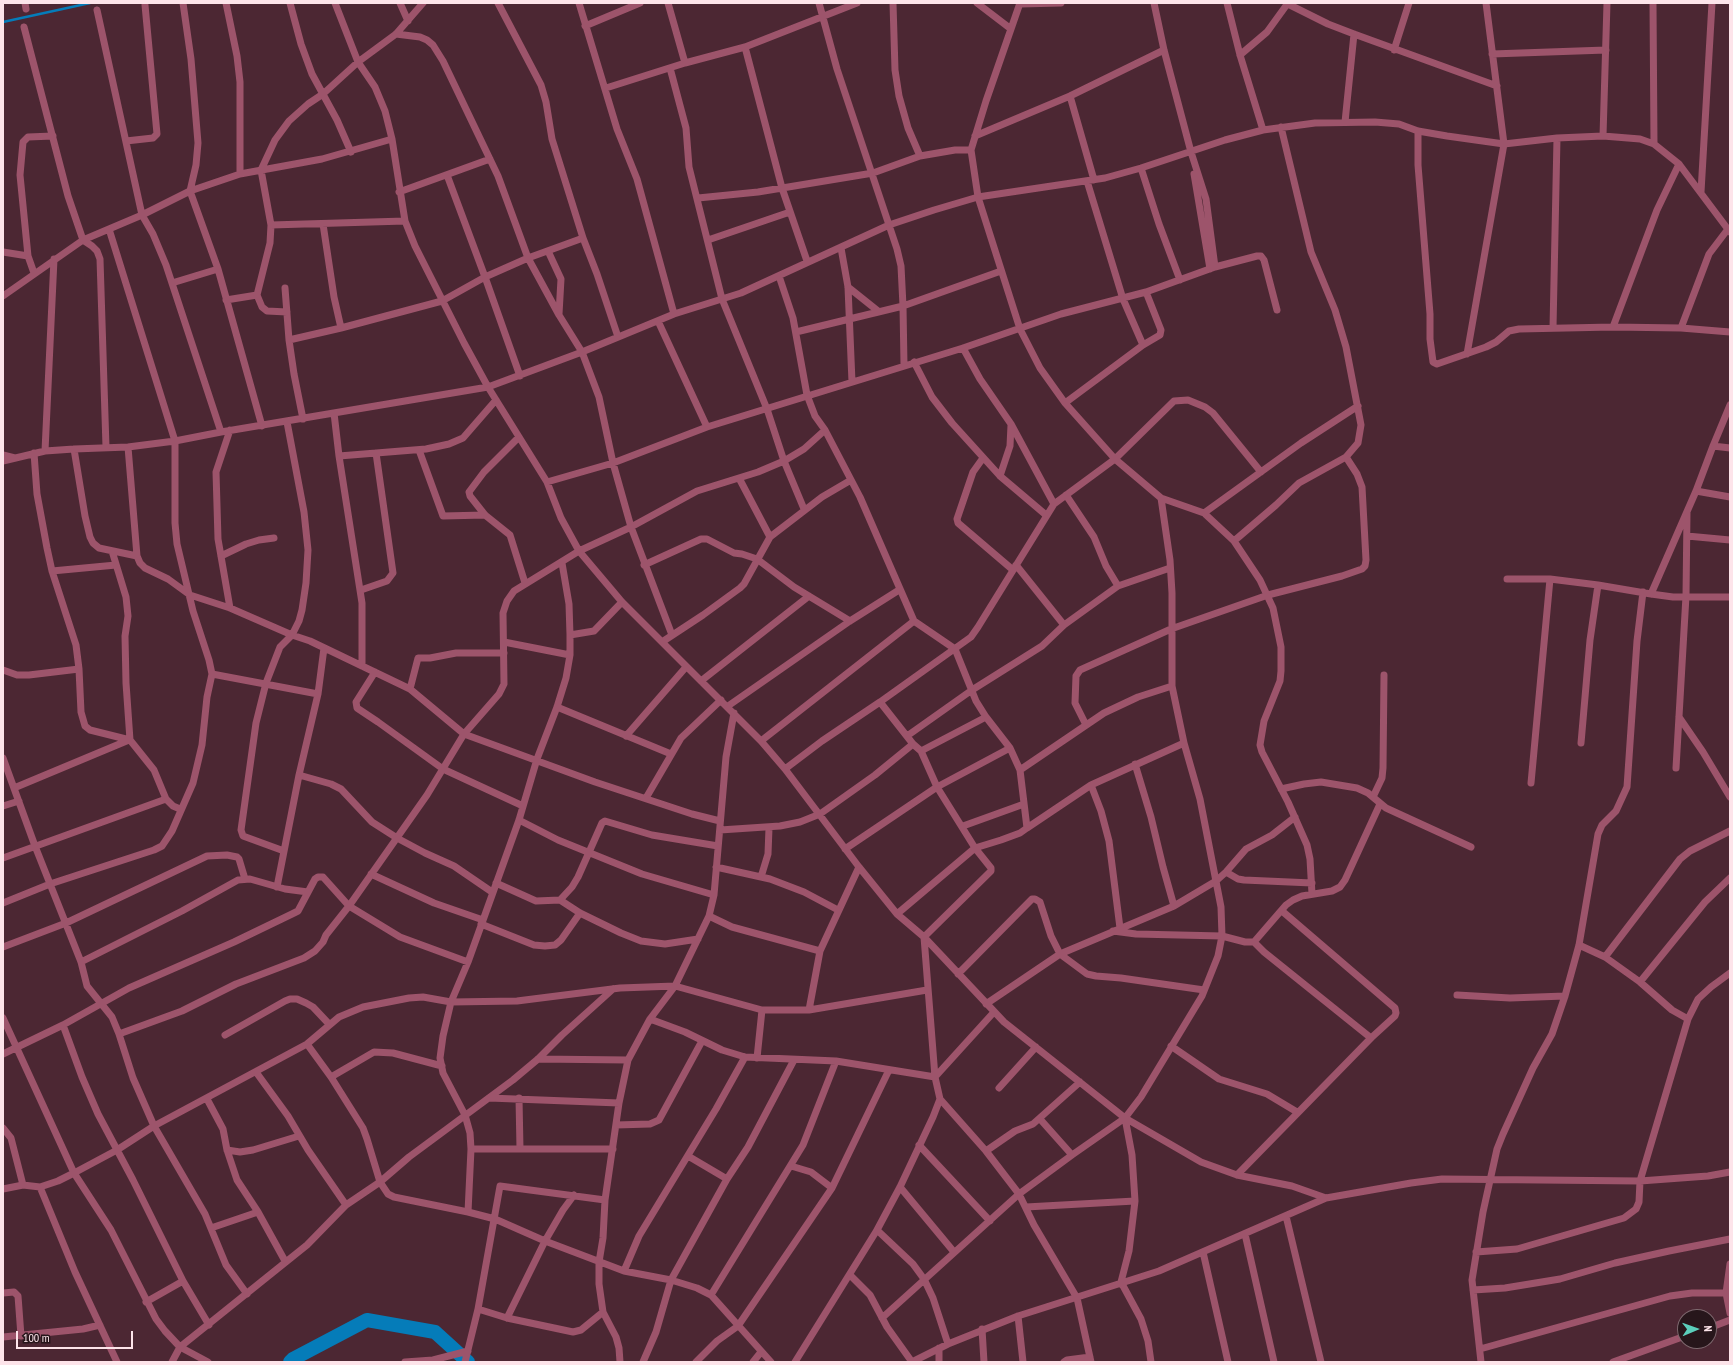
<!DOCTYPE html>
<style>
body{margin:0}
#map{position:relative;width:1733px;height:1365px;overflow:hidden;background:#4c2733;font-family:"PT Sans Narrow",sans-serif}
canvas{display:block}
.frame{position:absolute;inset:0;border:4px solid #fde4ea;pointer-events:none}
.north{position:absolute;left:1677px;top:1309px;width:40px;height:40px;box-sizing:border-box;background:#27161b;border:1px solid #7d686e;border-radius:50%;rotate:88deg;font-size:11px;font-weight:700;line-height:16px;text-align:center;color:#fde4ea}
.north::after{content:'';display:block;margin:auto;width:14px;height:18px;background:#5bcebb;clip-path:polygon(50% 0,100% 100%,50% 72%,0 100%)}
.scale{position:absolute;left:16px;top:1331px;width:117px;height:18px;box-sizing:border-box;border:2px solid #fde4ea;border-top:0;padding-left:5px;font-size:12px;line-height:14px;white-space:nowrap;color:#fde4ea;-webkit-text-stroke:3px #27161b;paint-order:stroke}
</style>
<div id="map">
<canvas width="1733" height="1365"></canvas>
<div class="frame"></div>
<div class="north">N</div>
<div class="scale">100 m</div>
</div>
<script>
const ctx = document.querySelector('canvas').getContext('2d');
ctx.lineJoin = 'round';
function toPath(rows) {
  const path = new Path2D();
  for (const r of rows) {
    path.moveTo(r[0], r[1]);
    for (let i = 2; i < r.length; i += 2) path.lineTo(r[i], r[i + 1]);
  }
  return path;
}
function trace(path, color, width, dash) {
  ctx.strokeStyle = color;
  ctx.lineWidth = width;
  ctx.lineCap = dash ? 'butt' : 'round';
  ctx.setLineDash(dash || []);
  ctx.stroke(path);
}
trace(toPath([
 [3,22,90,3]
]), '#057cb9', 2.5);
trace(toPath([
 [290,1362,293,1359,367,1320,435,1332,468,1362]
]), '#057cb9', 14);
trace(toPath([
 [25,3,26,9],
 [183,3,191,59,198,143,196,165,190,191,218,269,262,426],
 [226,3,237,56,240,82,240,174],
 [290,3,301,44,312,74,337,120,351,152],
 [335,3,358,62,375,87,385,111,392,139,405,221,415,246,464,343,488,387,547,482,561,518,579,551,622,602,761,741,785,769,859,867,897,914,924,937,1004,1022,1125,1118,1201,1162,1237,1175,1292,1186,1326,1198,1411,1183,1442,1179,1640,1181,1708,1176,1730,1172],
 [400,3,408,21],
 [498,3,541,85,546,102,552,139,583,238,597,274,618,337],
 [579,3,617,129,637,179,674,314],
 [668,3,685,63],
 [819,3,837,69,897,249,901,266,903,306,904,365],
 [893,3,895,70,899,96,908,128,920,156],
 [977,3,1011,29],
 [1154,3,1164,50,1191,152,1206,199,1215,267],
 [1227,3,1240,55,1263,130],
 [1286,3,1328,24,1354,34,1497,86],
 [1653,3,1654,144],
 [1020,4,1061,3],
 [97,10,142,215,153,234,166,265,221,432],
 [585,26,640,3],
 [24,27,68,196,83,240,92,246,97,251,100,259,106,447],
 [396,34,420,37,427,40,433,45,443,61,498,176,528,258,559,315,582,352,599,397,613,463,631,527,672,635],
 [745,47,782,188,807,261],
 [1394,50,1409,3],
 [1492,54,1606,50],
 [1240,55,1267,32,1288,3],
 [670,68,686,128,689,167,722,299,767,409,784,461,804,509],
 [606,88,685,63,745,47,857,3],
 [1070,96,1094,180],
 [1345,122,1354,34],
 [1418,131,1418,165,1430,314,1430,339,1433,362,1437,364,1486,347,1496,342,1509,331,1519,329,1613,327,1681,328,1730,332],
 [975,136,1070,96,1164,50],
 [1603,136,1607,3],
 [126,141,153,138,157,134,145,5],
 [1141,168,1159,224,1180,280],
 [1194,174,1210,269],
 [447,175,485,277,520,376],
 [1087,181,1123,299,1143,345],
 [399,192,490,159],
 [1701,192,1712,3],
 [698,198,758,192,873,173,920,156,955,150,971,150],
 [405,221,271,225,261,170,275,140,289,121,308,104,323,94,358,62,396,34,423,3],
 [323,224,334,297,341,328],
 [271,225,270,243,257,295,262,307,267,311,287,312],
 [708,240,790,212],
 [841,248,848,287,852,382],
 [548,251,561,279,559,314],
 [3,252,28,256],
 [34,273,28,256,20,175,23,142,28,137,53,136],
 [779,276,793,318,807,395,815,416,825,430,860,497,914,621],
 [172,283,218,269],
 [848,287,878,311],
 [285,288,289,340],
 [3,296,83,240,142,215,190,191,240,174,322,159,392,139],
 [226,300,257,295],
 [658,321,707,427],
 [1613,327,1657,210,1679,164],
 [1553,328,1557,138],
 [1681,328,1709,254,1728,229],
 [796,332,903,306,1001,271],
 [963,348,980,379,1011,424,1054,504],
 [1467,354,1504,144,1486,3],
 [914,362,932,397,952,423,1000,476,1046,515],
 [1065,403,1143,345,1160,335,1161,330,1146,292],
 [334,413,339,456,362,603,362,666],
 [303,419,294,374,289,340,341,328,442,301,485,277,528,258,583,238],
 [230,430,216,472,218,539,230,608],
 [519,437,484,472,469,492,470,496,485,515,510,535,525,583],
 [1713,446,1730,448],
 [128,447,137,556,140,563,145,568,168,579,190,595,230,608,292,635,310,641,410,689,464,734,595,782,692,814,720,821],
 [74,449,85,516,90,537,93,543,99,548,137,556],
 [419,450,443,516,485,515],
 [45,451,54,259],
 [34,453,37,494,47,548,52,571,76,645,79,669,81,712,85,726,90,730,130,740,154,770,166,799],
 [3,455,15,458],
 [339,456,426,449,449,444,463,438,496,400],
 [983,458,973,472,957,519,958,523,1013,570],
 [3,461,45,451,74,449,128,447,175,441,221,432,488,387,582,352,674,314,741,293,889,225,934,210,978,197,1105,178,1141,168,1225,140,1263,130,1315,123,1375,122,1399,124,1418,131,1447,136,1504,144,1557,138,1603,136,1640,139,1654,144,1679,164,1730,232],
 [1000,476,1010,446,1011,425],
 [739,478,770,537],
 [547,482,613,463,707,427,963,348,1061,314,1146,292,1215,267,1257,256,1261,256,1264,260,1277,310],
 [1696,491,1730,497],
 [1066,495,1094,537,1106,566,1118,586,1170,568],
 [1161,498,1204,513,1234,541,1260,580,1273,608,1281,647,1281,671,1280,681,1264,721,1260,745,1262,752,1288,802,1307,845,1310,859,1312,894],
 [1204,513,1301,443,1358,406],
 [1687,536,1730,540],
 [1234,541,1276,505,1299,483,1346,457,1358,443,1361,425,1346,347,1335,310,1311,252,1281,127],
 [112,551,126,597,128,616,125,636,126,683,130,740],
 [221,556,246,544,259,540,274,538],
 [644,565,701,539,707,539,734,553,742,554,757,559,794,587,850,621],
 [1016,565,1064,625],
 [52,571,116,565],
 [1507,579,1550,579,1598,585,1651,594,1673,597,1730,597],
 [361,590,387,581,393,573,376,453],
 [1651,594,1696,491,1713,446,1730,405],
 [570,635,594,631,622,602],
 [504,642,570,655],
 [662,642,703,615,740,588,744,584,770,537,822,497,851,480],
 [3,670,17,675,29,675,79,669],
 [375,672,356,702,357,708,378,722,443,769,523,806],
 [212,674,318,694],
 [701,681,809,596],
 [410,689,418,658,430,658,456,653,504,653],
 [880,702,913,744,921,751,937,787,975,848,897,914],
 [728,706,850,621,899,590],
 [557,707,671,754],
 [1679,717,1703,752,1730,797],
 [1086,725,1075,703,1076,676,1080,670,1171,629,1268,595,1342,576,1362,569,1365,566,1366,560,1362,487,1357,474,1346,457],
 [626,736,686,667],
 [907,736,972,690,1042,646,1064,625,1118,586],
 [761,741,914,621,955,649,976,701,986,717,1010,748,1020,770],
 [1581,743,1590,640,1598,585],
 [921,751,986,717],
 [3,758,35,846,81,962,87,986,112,1017,119,1034,133,1078,154,1126,205,1214,226,1265,247,1294],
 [1135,764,1151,817,1163,867,1174,906],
 [1676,768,1686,596,1687,513],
 [785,769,822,741,880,702,971,637,978,627,1054,504,1115,459,1174,401,1188,400,1205,407,1213,413,1261,472],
 [299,775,331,784,341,789,372,822,397,838,425,853,454,866,492,892],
 [1531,783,1550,579],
 [1091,785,1101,811,1109,841,1120,928],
 [14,788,129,740],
 [1281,789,1304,784,1321,782,1357,788,1368,793,1386,808,1471,847],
 [1373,797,1382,778,1383,768,1384,675],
 [646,798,681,738,721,700],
 [3,806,19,801],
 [519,820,558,840,642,874,714,895],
 [963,826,1024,804],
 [1027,828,1091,785,1184,743],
 [720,830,780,826,800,822,820,814,875,775,913,744],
 [845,849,937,787,1010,748],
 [284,851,243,836,241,830,256,723,266,683,280,647,292,635,299,621,302,610,306,583,308,550,304,512,287,422],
 [3,858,166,799,173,806,180,809],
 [716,867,770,879,804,892,838,910],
 [1226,872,1238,879,1244,880,1312,883],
 [371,874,434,903,483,920],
 [761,877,768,854,769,828],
 [496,883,536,901,560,900,580,913,621,933,641,941,665,944,698,939],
 [277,887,299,775,318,694,324,648],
 [560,900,572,887,578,877,602,823,605,821,652,835,718,846],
 [3,903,50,884,154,850,162,846,172,831,193,783,202,745,207,697,212,674,209,660,193,611,177,544,175,523,175,441,109,229],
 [1282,911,1395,1008,1396,1013,1395,1016,1371,1038],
 [709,916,732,927,820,951],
 [481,924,534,945,545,946,555,945,561,940,580,913],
 [1113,931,1136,934,1222,936,1245,942,1254,942,1264,952,1371,1038,1237,1175],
 [1254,942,1286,905,1293,900,1302,896,1332,891,1340,887,1345,880,1380,804],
 [1579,945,1605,957,1640,982,1672,1010,1688,1019],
 [3,947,66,923,207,856,227,855,237,857,239,859,245,879],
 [1605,957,1680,859,1690,851,1730,831],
 [81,962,182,911,238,880,250,879,285,889,308,892],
 [958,974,1032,899,1035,899,1040,902,1051,936,1060,954,1087,974,1096,976,1121,978,1204,990],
 [1640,982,1705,902,1730,878],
 [1457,995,1510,998,1565,996],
 [986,1004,1060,954,1174,906,1216,881,1226,872,1246,849,1272,835,1295,817],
 [809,1010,820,951,859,867],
 [3,1018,74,1173,111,1230,156,1319,165,1331,180,1347,208,1362],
 [650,1019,685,1032,722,1050,745,1057,836,1061,935,1077,994,1012],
 [63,1025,82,1077,98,1114,133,1180,183,1281,209,1325],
 [119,1034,182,1011,236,984,304,958,315,951,323,942,326,935,349,906,427,795,464,734,499,694,504,684,503,613,507,601,514,591,579,551,631,527,697,491,758,472,784,461,804,449,825,430],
 [225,1035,285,1001,290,999,297,999,306,1003,313,1007,329,1024],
 [307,1044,331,1077,363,1128,367,1139,380,1182,388,1194,394,1197,468,1212,495,1219,545,1241,624,1271,671,1280,697,1288,711,1295,771,1362],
 [1171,1046,1219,1079,1267,1094,1297,1112],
 [3,1054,63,1025,129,988,234,942,292,914,298,911,315,879,318,877,323,877,349,906,400,937,468,962],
 [757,1058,762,1010],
 [538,1059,628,1060],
 [256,1072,288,1116,308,1150,346,1205],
 [331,1077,374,1052,393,1053,442,1066],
 [999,1088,1036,1047],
 [489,1098,619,1103],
 [519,1098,520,1149],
 [207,1099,223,1129,227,1150,237,1180,258,1212,285,1261],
 [1125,1118,1132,1155,1135,1201,1129,1251,1121,1282,1141,1319,1148,1341,1151,1362],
 [1040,1119,1072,1155],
 [616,1125,650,1124,659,1120,702,1041],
 [3,1128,11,1138,23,1185],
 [919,1145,990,1221],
 [471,1149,613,1149],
 [227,1150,240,1152,253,1150,299,1136],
 [986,1151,1015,1131,1033,1124,1080,1082],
 [688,1156,727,1179],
 [791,1166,811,1172,832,1188],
 [40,1187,75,1272,117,1362],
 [900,1187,954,1252],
 [3,1189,23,1185,40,1187,58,1181,74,1173,117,1150,154,1126,307,1044,339,1017,363,1007,409,998,423,997,451,1002,517,1001,620,988,675,986,762,1010,809,1010,927,990],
 [1026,1207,1135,1201],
 [468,1212,471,1149,470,1133,465,1115,443,1073,440,1058,443,1036,451,1002,468,962,519,820,537,759,557,707,566,678,570,655,570,635,569,604,562,563],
 [1286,1216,1321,1362],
 [211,1228,258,1212],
 [877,1230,913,1264,924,1279,933,1298,948,1344],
 [1245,1234,1274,1362],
 [1203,1252,1228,1362],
 [1476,1252,1517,1249,1624,1218,1636,1209,1639,1202,1640,1181,1688,1019,1698,999,1711,987,1730,973],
 [1730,1264,1726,1293,1730,1313],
 [624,1271,639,1236,716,1109,745,1057],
 [850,1275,870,1295,887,1327,912,1362],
 [1473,1290,1505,1288,1560,1279,1615,1263,1669,1251,1730,1239],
 [3,1293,14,1292,18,1296,21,1336],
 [711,1295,803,1145,836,1061],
 [146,1302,183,1281],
 [478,1309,507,1318,573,1332,581,1330,603,1312],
 [1018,1316,1023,1362],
 [507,1318,545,1241,563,1210,574,1195],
 [882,1318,1019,1194,1072,1155,1125,1118,1141,1097,1202,996,1218,956,1222,936,1221,907,1200,799,1184,743,1172,686,1172,593,1170,560,1161,498,1115,459,1065,403,1040,368,1020,329,978,197,971,150,986,101,1020,3],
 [1709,1328,1730,1320],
 [982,1329,984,1362],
 [3,1337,83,1329,100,1325],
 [939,1348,939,1362],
 [1480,1349,1670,1296,1692,1293,1726,1293],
 [172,1362,180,1347,307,1245,346,1205,380,1182,409,1157,513,1080,538,1059,562,1035,613,989],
 [405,1362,433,1360,468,1351],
 [465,1362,478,1309,500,1186,605,1200],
 [620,1362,619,1348,616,1337,603,1312,599,1284,599,1262,603,1238,605,1200,619,1103,628,1060,650,1019,675,986,709,916,714,895,726,757,734,713],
 [643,1362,656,1332,671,1280,727,1179,748,1147,794,1060],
 [696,1362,717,1341,738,1326,832,1188,889,1070],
 [753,1362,761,1352],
 [795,1362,877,1230,900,1187,933,1117,940,1099],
 [912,1362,948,1344,1018,1316,1159,1271,1326,1198],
 [1064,1362,1067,1360,1090,1357],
 [1091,1362,1077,1298,1034,1225,1019,1194,986,1151,940,1099,935,1077,924,937,991,871,991,868,975,848,1001,840,1020,833,1027,828,1020,770,1104,713,1138,697,1172,686],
 [1481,1362,1472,1280,1483,1212,1497,1149,1503,1134,1533,1068,1552,1034,1565,996,1579,945,1598,834,1602,825,1616,811,1627,787,1637,641,1643,592],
 [1613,1362,1685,1336]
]), '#9d546b', 7);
</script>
